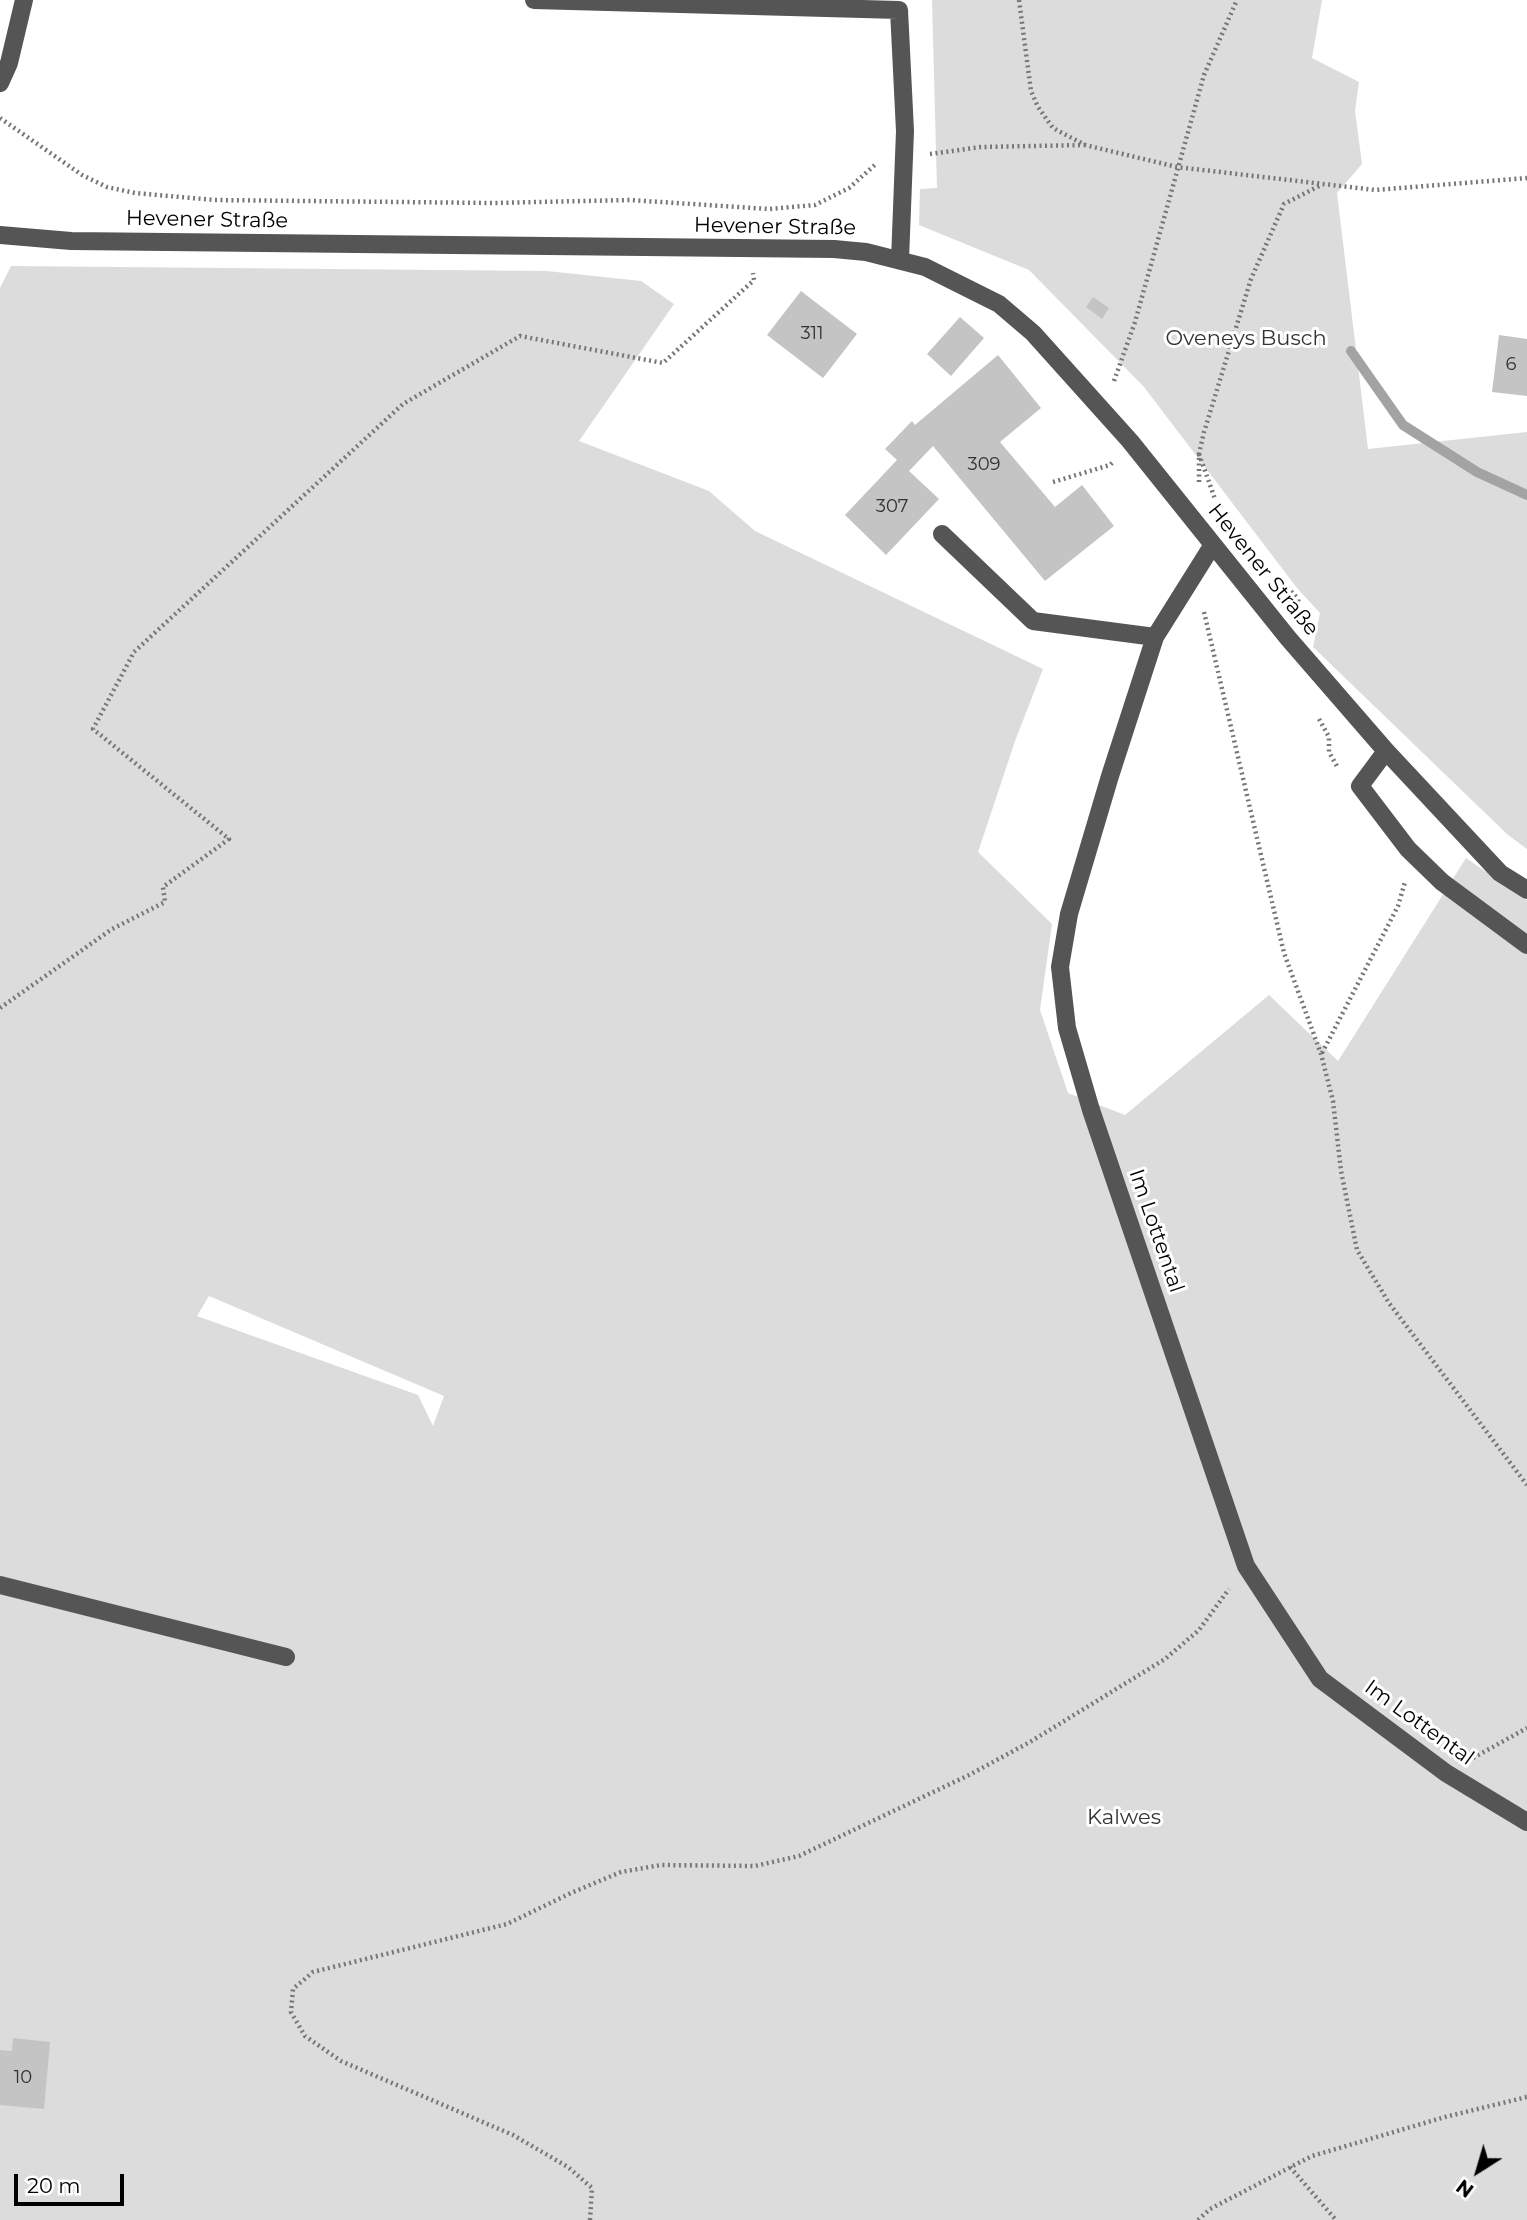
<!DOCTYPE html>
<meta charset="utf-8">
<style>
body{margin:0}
#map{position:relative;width:1527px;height:2220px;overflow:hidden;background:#fff;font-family:Montserrat,sans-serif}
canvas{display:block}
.north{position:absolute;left:1443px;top:2136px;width:70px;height:70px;-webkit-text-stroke:5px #fff;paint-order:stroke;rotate:217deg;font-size:19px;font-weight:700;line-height:28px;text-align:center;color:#000}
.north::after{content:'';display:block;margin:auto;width:24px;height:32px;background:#000;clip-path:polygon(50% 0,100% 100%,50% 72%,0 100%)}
.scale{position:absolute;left:14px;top:2174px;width:110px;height:32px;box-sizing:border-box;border:4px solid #000;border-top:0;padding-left:9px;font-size:21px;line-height:24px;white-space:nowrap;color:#000;-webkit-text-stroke:5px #fff;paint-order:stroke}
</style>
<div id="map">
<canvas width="1527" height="2220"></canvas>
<div class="north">N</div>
<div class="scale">20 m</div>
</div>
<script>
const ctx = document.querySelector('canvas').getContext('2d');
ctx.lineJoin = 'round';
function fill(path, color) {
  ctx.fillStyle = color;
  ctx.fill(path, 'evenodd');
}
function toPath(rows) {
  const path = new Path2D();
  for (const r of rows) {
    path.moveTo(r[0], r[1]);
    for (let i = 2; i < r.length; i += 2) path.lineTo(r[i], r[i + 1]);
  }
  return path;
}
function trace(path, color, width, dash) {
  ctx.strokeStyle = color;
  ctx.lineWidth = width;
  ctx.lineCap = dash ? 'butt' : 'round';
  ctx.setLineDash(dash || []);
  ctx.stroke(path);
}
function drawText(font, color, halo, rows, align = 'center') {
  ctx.font = font + ' Montserrat,sans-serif';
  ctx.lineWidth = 6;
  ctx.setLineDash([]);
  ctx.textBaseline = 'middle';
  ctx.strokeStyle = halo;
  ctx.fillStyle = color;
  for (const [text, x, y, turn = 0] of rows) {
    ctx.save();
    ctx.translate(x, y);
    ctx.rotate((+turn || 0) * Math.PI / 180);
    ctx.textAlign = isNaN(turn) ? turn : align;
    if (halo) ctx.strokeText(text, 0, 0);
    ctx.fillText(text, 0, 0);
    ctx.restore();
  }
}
fill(toPath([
 [932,0,1322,0,1312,58,1359,82,1355,111,1362,164,1337,193,1368,449,1527,432,1527,849,1508,835,1313,647,1320,613,1297,588,1144,387,1029,270,919,225,920,189,937,188],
 [11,266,547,271,641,281,674,304,579,441,709,491,755,531,1043,669,1015,741,978,852,1052,924,1040,1010,1068,1093,1125,1115,1269,995,1338,1061,1466,858,1527,900,1527,2220,0,2220,0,288],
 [209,1296,444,1396,433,1426,418,1395,197,1316]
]), '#dcdcdc');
trace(toPath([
 [1351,351,1403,425,1477,472,1527,495]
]), '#a3a3a3', 10);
fill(toPath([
 [801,291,857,334,823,378,767,335],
 [1093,297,1109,308,1102,319,1086,307],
 [960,317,984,338,951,376,927,354],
 [1499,335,1527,339,1527,396,1492,392],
 [998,355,1041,408,1000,442,1055,507,1082,485,1114,526,1045,581,933,446,909,471,939,499,886,555,845,515,897,460,885,449,912,421,915,425],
 [13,2038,50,2042,44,2109,0,2105,0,2050,12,2051]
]), '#c4c4c4');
trace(toPath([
 [1019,0,1031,91,1038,107,1053,128,1085,145,1177,167,1375,190,1527,178],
 [0,118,82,175,107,187,135,193,214,200,492,203,630,200,769,209,815,205,849,188,877,163],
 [930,154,981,147,1085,145],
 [1114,381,1135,322,1204,75,1237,0],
 [1199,454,1215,499],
 [1053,482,1110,465,1114,461],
 [1199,482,1199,454,1204,432,1251,279,1284,204,1321,185],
 [1280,579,1298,599,1299,605],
 [1204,612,1284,953,1321,1054,1333,1101,1341,1171,1357,1250,1389,1303,1527,1485],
 [1319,719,1329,737,1329,752,1338,768],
 [0,1008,112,929,165,902,163,887,229,839,93,729,134,652,403,404,520,336,663,363,754,280,753,273],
 [1322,1053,1398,906,1405,882],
 [1473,1758,1527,1728],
 [1290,2167,1336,2220],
 [590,2220,592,2188,568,2167,513,2135,341,2061,305,2036,291,2012,293,1989,313,1972,507,1924,571,1893,621,1872,661,1865,755,1866,799,1856,969,1775,1030,1742,1165,1659,1199,1630,1229,1589],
 [1198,2220,1210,2209,1312,2156,1445,2117,1527,2097]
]), '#777', 4.5, [2, 3.5]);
trace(toPath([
 [534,0,899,10,905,131,900,260],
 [0,83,9,63,24,0],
 [0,235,71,241,834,249,866,252,925,267,999,304,1033,333,1130,441,1288,638,1386,751,1500,873,1527,890],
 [942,534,1033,621,1155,637],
 [1212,546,1155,637,1110,776,1069,914,1060,967,1067,1028,1091,1110,1246,1566,1320,1679,1446,1773,1527,1822],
 [1386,751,1360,786,1408,849,1442,882,1527,945],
 [0,1585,286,1657]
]), '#555', 18);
drawText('18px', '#313131', null, [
 ["311",812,334],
 ["6",1511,365],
 ["309",984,465],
 ["307",892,507],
 ["10",23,2078]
]);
drawText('21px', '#000', '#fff', [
 ["Hevener Straße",207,220,1],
 ["Hevener Straße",775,227,1],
 ["Hevener Straße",1263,570,51],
 ["Im Lottental",1156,1231,71],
 ["Im Lottental",1419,1723,36]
]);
drawText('21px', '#333', '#fff', [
 ["Oveneys Busch",1246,339],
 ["Kalwes",1124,1818]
]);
</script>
